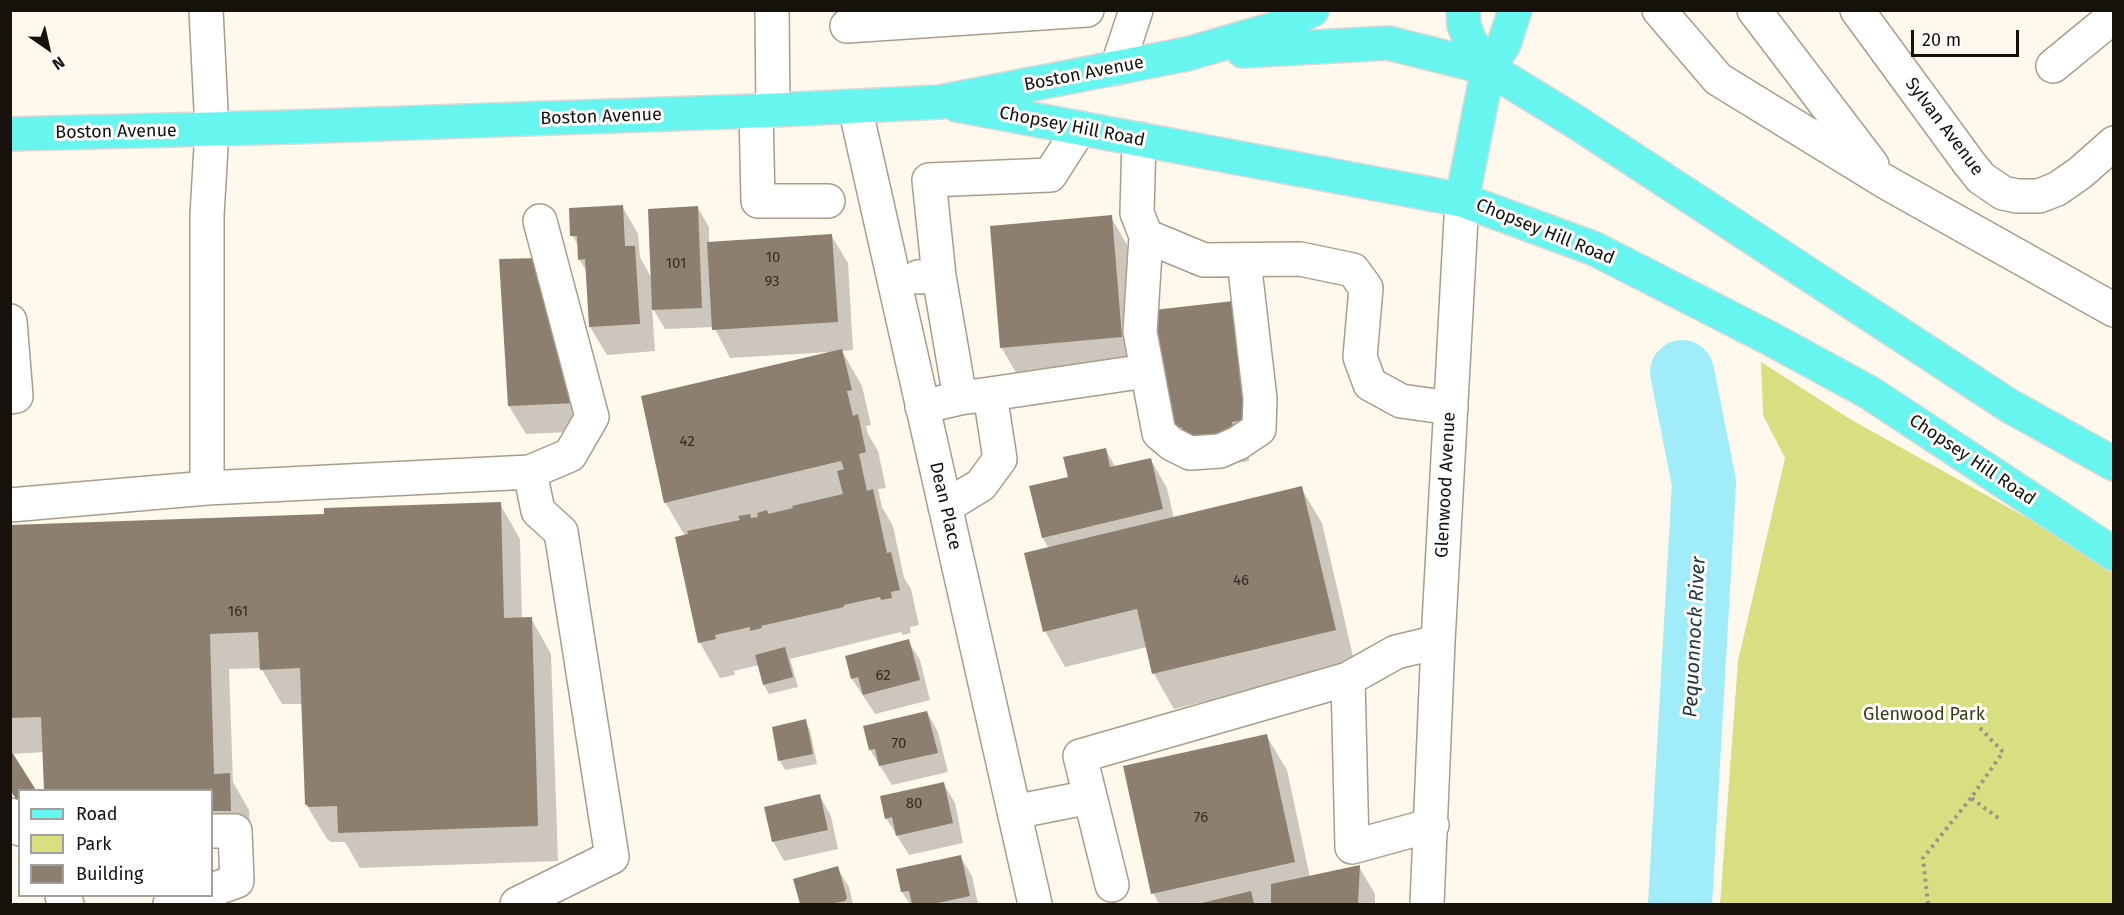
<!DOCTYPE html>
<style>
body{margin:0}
#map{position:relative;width:2124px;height:915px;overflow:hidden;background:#fff8ed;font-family:"Fira Sans",sans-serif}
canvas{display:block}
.frame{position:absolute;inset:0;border:12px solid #16120b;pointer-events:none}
.legend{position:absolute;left:18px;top:789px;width:195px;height:108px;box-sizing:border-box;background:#fff;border:2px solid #a2a09d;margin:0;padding:8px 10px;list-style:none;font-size:18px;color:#16120b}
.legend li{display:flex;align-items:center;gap:12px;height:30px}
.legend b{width:30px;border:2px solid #a2a09d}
.north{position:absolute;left:18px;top:18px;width:60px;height:60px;-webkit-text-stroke:4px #fff;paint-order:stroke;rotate:146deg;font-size:16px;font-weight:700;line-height:24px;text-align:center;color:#16120b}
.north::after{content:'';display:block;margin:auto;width:21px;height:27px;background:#16120b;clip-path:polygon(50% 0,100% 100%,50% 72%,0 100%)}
.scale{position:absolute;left:1911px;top:30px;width:108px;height:27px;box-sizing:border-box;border:3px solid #16120b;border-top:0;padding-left:8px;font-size:18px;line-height:21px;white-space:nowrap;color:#16120b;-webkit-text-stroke:4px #fff;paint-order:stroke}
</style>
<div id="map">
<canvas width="2124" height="915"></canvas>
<div class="frame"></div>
<ul class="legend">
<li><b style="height:8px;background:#66f5ef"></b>Road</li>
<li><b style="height:16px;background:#d7df81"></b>Park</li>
<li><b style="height:16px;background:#8c7f6f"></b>Building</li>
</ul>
<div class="north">N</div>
<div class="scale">20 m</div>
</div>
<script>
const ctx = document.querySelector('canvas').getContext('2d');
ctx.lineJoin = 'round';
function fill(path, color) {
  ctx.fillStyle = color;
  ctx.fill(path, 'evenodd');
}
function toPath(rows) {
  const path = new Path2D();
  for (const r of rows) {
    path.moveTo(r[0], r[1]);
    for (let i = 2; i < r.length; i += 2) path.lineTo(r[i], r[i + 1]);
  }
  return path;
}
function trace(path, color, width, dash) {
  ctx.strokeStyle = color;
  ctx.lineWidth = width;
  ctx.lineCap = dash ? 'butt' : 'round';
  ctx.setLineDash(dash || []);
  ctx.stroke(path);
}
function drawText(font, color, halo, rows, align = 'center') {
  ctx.font = font + ' "Fira Sans",sans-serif';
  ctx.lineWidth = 6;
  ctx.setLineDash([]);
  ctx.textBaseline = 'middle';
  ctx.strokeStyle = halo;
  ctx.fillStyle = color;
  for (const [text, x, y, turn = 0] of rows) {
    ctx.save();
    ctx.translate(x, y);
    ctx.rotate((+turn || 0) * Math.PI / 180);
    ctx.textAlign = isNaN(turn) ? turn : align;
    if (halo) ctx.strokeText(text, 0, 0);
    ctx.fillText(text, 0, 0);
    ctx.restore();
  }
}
fill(toPath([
 [1761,362,1850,419,2113,566,2113,904,1720,904,1738,661,1785,458,1763,415]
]), '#d7df81');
fill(toPath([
 [622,206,638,234,640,257,652,279,698,208,709,227,709,244,831,235,848,263,853,350,842,351,862,386,871,425,866,426,868,434,878,451,886,488,878,489,882,507,893,526,904,578,911,589,919,625,910,627,911,633,903,635,901,632,790,659,798,687,769,694,764,685,759,665,734,671,735,675,720,678,700,643,685,536,665,502,830,352,730,358,714,327,665,329,652,307,655,351,607,355,590,327,587,272,579,259,579,247,572,235],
 [1111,217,1127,245,1138,365,1018,376,1001,347],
 [501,260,592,431,526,434,509,406],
 [1258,411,1262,448,1248,450,1249,461,1201,469,1169,428],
 [1105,449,1116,468,1151,460,1167,488,1174,519,1301,488,1322,523,1355,665,1174,709,1154,674,1147,647,1065,667,1045,631,1049,549,1043,538,1031,487,1070,478],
 [500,504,520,539,522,619,531,618,551,654,558,861,360,868,345,842,331,842,327,839,306,804,303,704,282,704,261,668,229,669,233,782,249,810,251,846,212,847,212,790,46,790,44,752,12,754,35,790,10,790,10,526,326,515],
 [908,641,920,660,930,700,875,714,852,679,847,657],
 [927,712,938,732,948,772,892,785,870,750,864,727],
 [805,721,810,730,817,764,785,770,780,761,773,728],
 [1266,735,1287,770,1310,877,1359,867,1375,894,1375,904,1159,904,1153,893],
 [943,783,955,803,963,843,909,855,886,818],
 [820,796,831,816,838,849,784,861,773,841],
 [960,856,972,876,978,904,910,904,902,892],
 [837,868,849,887,853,904,802,904,795,880]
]), '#0003');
trace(toPath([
 [1680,904,1704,483,1682,372]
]), '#a0edf9', 64);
fill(toPath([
 [623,205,625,246,635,246,640,324,589,327,585,259,578,260,577,236,570,236,569,208],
 [698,206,702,308,652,310,648,209],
 [1112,215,1122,337,1000,348,990,226],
 [832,234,838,322,712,330,707,242],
 [540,258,577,403,508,406,499,259],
 [1233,301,1247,420,1232,422,1234,433,1184,441,1182,427,1168,429,1154,310],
 [842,349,852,390,847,391,853,416,858,414,866,452,859,454,867,491,873,489,887,553,891,552,900,590,891,592,892,598,881,600,880,597,844,605,844,607,761,626,762,628,750,631,750,627,715,635,716,639,698,643,675,537,688,534,687,531,740,520,738,516,750,514,751,518,758,517,757,513,767,510,768,514,793,508,792,506,843,494,837,471,844,469,841,461,664,503,641,396],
 [1106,448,1110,467,1151,458,1163,509,1042,538,1029,486,1068,477,1063,457],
 [1302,486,1336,630,1152,674,1137,609,1043,632,1024,553],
 [501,502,504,618,532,617,538,826,338,833,337,806,309,807,305,804,300,668,260,670,258,632,210,634,214,774,230,773,231,811,212,811,212,790,44,790,41,717,10,718,10,525,324,514,324,508],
 [909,639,920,680,863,695,858,677,851,679,845,656],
 [785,647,793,677,763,685,755,655],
 [927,711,938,753,879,766,875,749,869,750,863,726],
 [806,719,813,754,778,761,772,727],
 [1267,734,1295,862,1151,894,1123,766],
 [10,749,36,790,20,790,20,805,10,790],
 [944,782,953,823,896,836,892,817,885,819,880,796],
 [820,794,828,830,772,842,764,807],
 [961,855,970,896,933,904,912,904,909,891,901,892,896,869],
 [1360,865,1358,904,1271,904,1271,884],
 [838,866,847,898,845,901,830,904,800,904,793,879],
 [1251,891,1254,904,1198,904]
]), '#8c7f6f');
const minor = toPath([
 [206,10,212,130,207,215,207,488],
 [772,10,773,110],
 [1659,10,1718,79,1884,181,2114,310],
 [1754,10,1872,165],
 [1857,10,1969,163,1981,178,2003,193,2017,196,2039,196,2057,189,2080,173,2114,143],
 [847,26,1087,10],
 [2053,66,2114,16],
 [1117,68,1136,10],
 [855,107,1035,904],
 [756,111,758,201,828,201],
 [1139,139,1137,213,1146,236,1204,260,1300,259,1353,270,1366,288,1360,357,1370,384,1401,401,1451,408],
 [1146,236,1140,332,1159,433,1172,444,1190,453,1220,451,1238,443,1259,429,1260,399,1244,261],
 [939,276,929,180,1050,175,1080,128],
 [918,277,939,276,960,398],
 [10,321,16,396,10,397],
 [990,394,1146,371],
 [922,407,960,398,990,394,1000,459,981,485,945,507],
 [10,505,207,488,530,472,570,455,592,417,540,221],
 [1014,812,1090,797],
 [10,815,20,829],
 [1432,825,1352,847,1348,679,1396,652,1438,642],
 [212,831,235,831,237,881,212,890],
 [1112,885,1080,756,1348,679],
 [62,896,67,904],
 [170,904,196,896],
 [517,904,612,857,561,532,538,511,530,472],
 [1427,904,1438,642,1462,200]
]);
const major = toPath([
 [1463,10,1464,25,1470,41,1488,68],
 [1243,51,1388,43,1488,68,1576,122,2008,405,2114,464],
 [957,105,1462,200,1595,249,1771,339,1870,393,2114,554],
 [10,134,291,127,756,111,940,102,1187,54,1277,28,1312,10],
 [1462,200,1488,68,1504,44,1515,10]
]);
trace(minor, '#a89d8b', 36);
trace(major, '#dad9d8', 36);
trace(toPath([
 [1980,728,2003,752,1971,798,2001,820],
 [1928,904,1923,858,1971,798]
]), '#99948a', 4, [3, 4.5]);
trace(minor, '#fff', 33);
trace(major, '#66f5ef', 33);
drawText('15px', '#342d24', null, [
 ["10",773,258],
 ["101",676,264],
 ["93",772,282],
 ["42",687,442],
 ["46",1241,581],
 ["161",238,612],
 ["62",883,676],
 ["70",899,744],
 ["80",914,804],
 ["76",1201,818]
]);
drawText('18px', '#16120b', '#fff', [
 ["Boston Avenue",1084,74,-11],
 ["Boston Avenue",601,117,-2],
 ["Chopsey Hill Road",1072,127,11],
 ["Sylvan Avenue",1944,127,53],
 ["Boston Avenue",116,132,-1],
 ["Chopsey Hill Road",1545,232,22],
 ["Chopsey Hill Road",1972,460,34],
 ["Glenwood Avenue",1446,485,-87],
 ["Dean Place",945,506,77]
]);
drawText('18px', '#3a3c11', '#fff', [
 ["Glenwood Park",1924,715]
]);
drawText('italic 20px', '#213a3e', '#fff', [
 ["Pequonnock River",1695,637,-87]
]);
</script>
